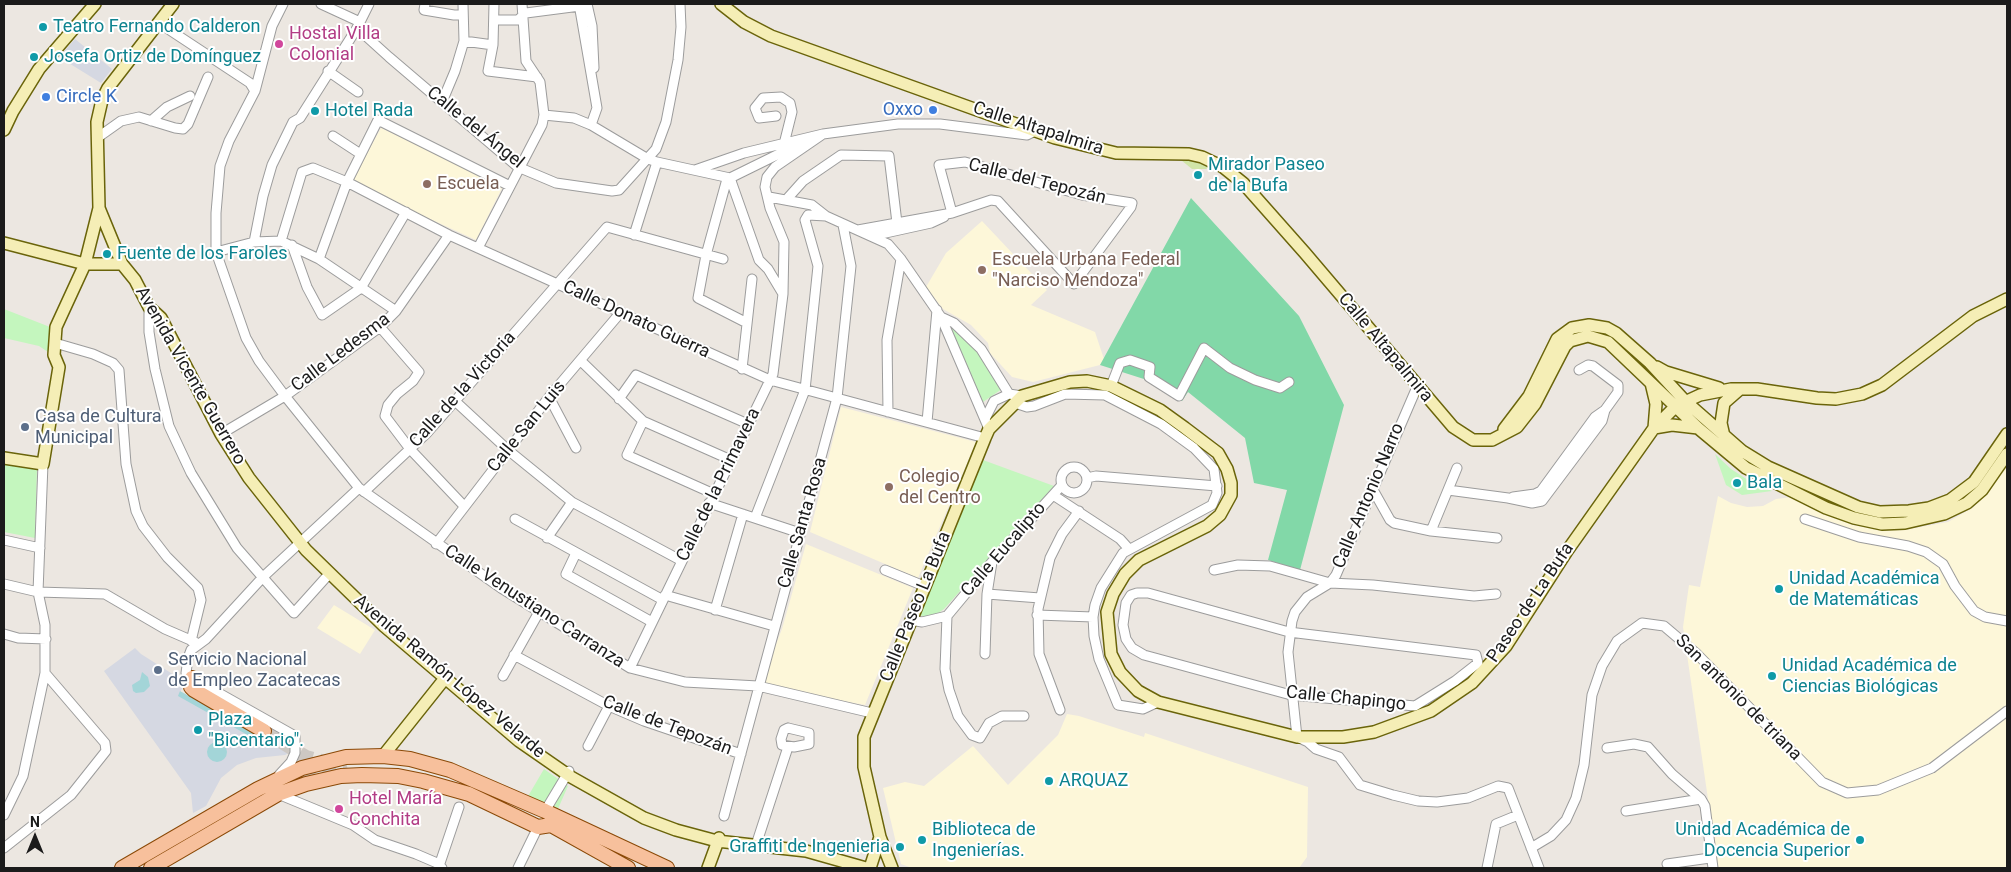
<!DOCTYPE html>
<meta charset="utf-8">
<style>
body{margin:0}
#map{position:relative;width:2011px;height:872px;overflow:hidden;background:#ece7e1;font-family:Roboto,sans-serif}
canvas{display:block}
.frame{position:absolute;inset:0;border:5px solid #1b1b1b;pointer-events:none}
.north{position:absolute;left:10px;top:812px;width:50px;height:50px;-webkit-text-stroke:4px #fff;paint-order:stroke;rotate:0deg;font-size:14px;font-weight:700;line-height:20px;text-align:center;color:#1b1b1b}
.north::after{content:'';display:block;margin:auto;width:18px;height:22px;background:#1b1b1b;clip-path:polygon(50% 0,100% 100%,50% 72%,0 100%)}
</style>
<div id="map">
<canvas width="2011" height="872"></canvas>
<div class="frame"></div>
<div class="north">N</div>
</div>
<script>
const ctx = document.querySelector('canvas').getContext('2d');
ctx.lineJoin = 'round';
function fill(path, color) {
  ctx.fillStyle = color;
  ctx.fill(path, 'evenodd');
}
function toPath(rows) {
  const path = new Path2D();
  for (const r of rows) {
    if (r.length === 3) {
      path.moveTo(r[0] + r[2], r[1]);
      path.arc(r[0], r[1], r[2], 0, 2 * Math.PI);
      continue;
    }
    path.moveTo(r[0], r[1]);
    for (let i = 2; i < r.length; i += 2) path.lineTo(r[i], r[i + 1]);
  }
  return path;
}
function trace(path, color, width, dash) {
  ctx.strokeStyle = color;
  ctx.lineWidth = width;
  ctx.lineCap = dash ? 'butt' : 'round';
  ctx.setLineDash(dash || []);
  ctx.stroke(path);
}
function drawText(font, color, halo, rows, align = 'center') {
  ctx.font = font + ' Roboto,sans-serif';
  ctx.lineWidth = 4;
  ctx.setLineDash([]);
  ctx.textBaseline = 'middle';
  ctx.strokeStyle = halo;
  ctx.fillStyle = color;
  for (const [text, x, y, turn = 0] of rows) {
    ctx.save();
    ctx.translate(x, y);
    ctx.rotate((+turn || 0) * Math.PI / 180);
    ctx.textAlign = isNaN(turn) ? turn : align;
    if (halo) ctx.strokeText(text, 0, 0);
    ctx.fillText(text, 0, 0);
    ctx.restore();
  }
}
fill(toPath([
 [381,128,503,186,476,240,351,183],
 [982,221,1047,290,1031,305,1095,332,1104,359,1100,365,1033,382,1012,377,990,353,988,343,971,325,943,309,926,287,946,253],
 [841,407,976,442,918,578,810,532],
 [2007,462,2007,868,1718,868,1683,627,1689,585,1700,587,1718,496,1731,503,1747,507,1763,506,1776,499,1792,497,1852,525,1882,529,1915,528,1948,522,1974,507],
 [806,544,913,588,865,705,764,686,762,680,782,629],
 [334,605,375,630,360,654,317,628],
 [1067,714,1079,716,1144,737,1145,733,1308,787,1307,857,1299,868,912,868,901,864,883,788,905,782,924,786,973,746,1008,785,1058,735]
]), '#fdf7d9');
fill(toPath([
 [1181,160,1195,161,1210,166,1206,169,1192,169]
]), '#d1e5a8');
fill(toPath([
 [4,309,50,327,51,354,39,346,4,338],
 [953,327,978,352,1002,389,983,402,949,329],
 [1715,454,1731,469,1748,480,1772,491,1742,495,1726,485],
 [983,460,1054,486,944,609,934,616,926,617,919,615],
 [4,464,37,469,35,538,4,532],
 [544,769,568,786,557,811,527,798]
]), '#c4f6be');
fill(toPath([
 [1191,198,1299,316,1344,405,1300,570,1268,560,1287,490,1254,483,1245,438,1188,392,1182,401,1147,380,1100,365]
]), '#82d8a8');
fill(toPath([
 [75,39,112,69,101,83,59,57],
 [135,648,141,654,182,680,183,687,180,692,256,733,262,725,288,739,291,743,289,753,285,755,256,758,237,765,221,778,206,806,193,813,191,793,104,671]
]), '#d5d8e2');
fill(toPath([
 [142,672,148,677,150,686,144,692,136,693,133,691,132,685,140,680],
 [180,691,255,733,253,738,178,696],
 [217,752,10]
]), '#a3d5d8');
trace(toPath([
 [264,731,306,757,328,763],
 [283,786,309,775,347,766],
 [184,840,264,795]
]), '#cdc8c3', 14, [14, 7]);
const street = toPath([
 [283,4,272,26,255,91,229,141,220,166,216,213,216,252,246,338,259,361,285,396,359,488,501,588,630,668,685,682,758,686,872,713],
 [321,4,360,22,357,28,389,57,518,167,556,183,612,191,619,190,656,149,666,122,678,60,681,27,680,4],
 [425,4,424,10,454,15,462,15],
 [494,4,493,45,488,71,537,77],
 [579,4,597,108,591,125],
 [587,4,592,26,594,68],
 [494,20,518,20,526,13,580,6],
 [360,22,369,4],
 [159,23,250,83,255,91],
 [464,41,493,45],
 [328,71,358,92],
 [442,102,455,71,464,41,463,4],
 [544,115,574,118,591,125,648,159,657,162,730,178],
 [776,116,759,118,755,108,763,98,781,97,790,103,792,112,784,144],
 [151,121,167,107,190,96],
 [333,136,359,153],
 [97,138,121,121,139,117,175,128,183,129,188,124,208,77],
 [695,170,744,153,823,134,898,124,940,124,1027,135,1035,131],
 [730,178,759,260,768,269,783,294],
 [730,178,791,148,799,141],
 [727,179,706,255,698,298,747,323],
 [769,197,812,205,826,216,888,244,901,259,941,317,989,429],
 [786,200,803,181,841,155,889,156,897,223],
 [858,230,952,213,991,200,998,201,1074,284,1131,207,1132,203,1082,195,965,162,939,165,952,213],
 [634,235,657,162],
 [872,236,931,223,944,217],
 [281,241,302,172,313,168,347,182,449,235,770,380,985,438],
 [254,242,263,196,272,165,293,122,300,118,357,28],
 [292,245,307,287,322,315,361,288,406,212],
 [478,248,542,125,544,115,540,82,526,61,522,4],
 [216,252,254,242,281,241,319,259,396,311],
 [319,259,347,182,378,120,510,186],
 [149,307,149,332,155,369,169,426,191,473,237,548,294,613,329,574],
 [941,317,954,323,981,349,1009,394,1022,396],
 [380,327,419,372,413,381,397,394,388,405,385,416,410,449,464,506],
 [55,343,93,354,113,363,119,370,126,464,136,511,143,526,167,557,198,588,201,600,191,641],
 [581,361,643,421,731,460],
 [742,369,752,279],
 [1111,386,1120,363,1130,360,1150,367,1149,377,1179,396,1204,348,1230,368,1255,380,1280,388,1289,382],
 [1417,387,1336,575,1330,583,1307,597,1295,612,1292,621,1288,652,1297,737,1308,742,1316,749,1339,757,1360,785,1393,795,1418,801,1437,802,1468,798,1498,786,1508,788,1539,868],
 [549,397,576,448],
 [619,399,636,375,748,424],
 [455,401,508,450,572,502,682,561],
 [1015,403,1027,407,1034,406,1065,394,1105,395,1161,424,1194,448,1214,469,1217,493,1212,505,1123,553,1101,588,1095,605,1093,617,1094,636,1099,659,1118,705,1143,709,1158,702],
 [888,412,887,340,901,259],
 [985,419,994,401,1009,394],
 [643,421,627,455,714,494],
 [927,422,937,310],
 [221,434,285,396,380,327,396,311,449,235],
 [1074,480,13],
 [1087,478,1096,476,1217,486],
 [1372,488,1390,520,1394,523,1431,531,1497,538],
 [1448,490,1508,498,1532,503,1542,501,1602,421,1605,410,1618,392,1618,385,1593,366,1588,365,1579,370],
 [364,492,427,433,607,227,723,259],
 [1053,495,1120,539,1129,549],
 [1513,497,1535,494,1541,491,1595,417,1605,410],
 [709,503,800,533],
 [755,518,805,390,818,266,805,220,808,215,826,216],
 [515,519,663,600],
 [1805,519,1859,537,1908,546,1926,552,1943,564,1955,586,1974,611,1985,617,2007,621],
 [1431,531,1457,468],
 [547,538,572,502],
 [4,540,40,548],
 [436,544,549,397,621,312],
 [576,553,566,574,652,622],
 [885,570,924,586],
 [1214,570,1238,565,1270,566,1330,583,1373,585,1474,596,1496,594],
 [4,584,38,592,105,594,165,629,195,642],
 [1137,593,1148,593,1289,632,1476,655,1478,663,1455,681,1415,706,1291,695,1144,655,1132,648,1126,639,1123,625,1126,603,1131,595,1137,593],
 [987,594,1040,598],
 [665,595,774,626],
 [715,610,743,514],
 [1037,615,1093,617],
 [910,620,922,622,947,616],
 [4,634,18,638,46,639],
 [985,654,987,594,992,562],
 [514,655,609,706,644,721,741,754],
 [630,668,773,374,783,294,784,242,770,208,765,187,767,177,775,167,823,134],
 [503,676,539,612],
 [1060,710,1039,654,1038,609,1050,558,1062,534,1079,511],
 [1024,716,1002,716,989,723,980,738,972,735,958,716,949,690,945,669,947,616,992,562,1062,485],
 [788,728,809,733,809,744,794,747,782,745,781,739,784,730,788,728],
 [588,746,609,706],
 [1607,748,1634,744,1648,747,1672,774,1701,799,1705,806,1713,868],
 [279,775,291,762,295,753,295,736,192,678,186,673,188,658,191,650,206,639,263,577,359,488],
 [278,794,353,825,375,840,416,854,437,863,442,868],
 [545,811,569,771],
 [1626,811,1701,799],
 [4,815,23,776,45,673,45,625,38,592,43,464],
 [724,816,837,398,851,266,843,225],
 [757,842,788,747],
 [4,848,71,795,106,751,105,743,45,673],
 [1531,848,1551,836,1566,820,1576,798,1584,765,1592,695,1602,666,1617,641,1642,623,1664,626,1697,654,1822,782,1847,793,1878,790,1932,768,2007,711],
 [1667,864,1710,858],
 [439,866,459,807],
 [518,868,538,827],
 [1487,868,1496,824,1518,815]
]);
const secondary = toPath([
 [721,4,744,22,771,36,1055,138,1116,153,1189,154,1202,157,1223,167,1243,183,1305,253,1453,427,1473,440,1492,440,1517,427,1535,404,1565,346,1570,341,1588,336,1608,342,1698,428,1746,468,1826,508,1854,518,1882,524,1905,523,1944,514,1967,503,1982,490,2007,454],
 [4,130,13,111,39,69,95,4],
 [99,208,122,264,135,280,149,307,161,318,221,434,249,478,306,550,384,626,519,741,571,777,644,818,676,830,717,841,806,851,866,868],
 [4,243,85,264,122,264],
 [1657,367,1666,372,1719,388],
 [1651,383,1656,404,1654,428,1672,425,1698,428],
 [1504,429,1529,396,1557,339,1572,328,1589,325,1607,328,1616,333,1650,363,1685,401,1742,451,1768,467,1858,507,1880,512,1909,511,1929,508,1950,500,1974,482,2007,434],
 [1724,436,1721,423,1724,403,1740,389],
 [4,458,43,464,59,367,54,355,56,327,85,264,99,208,97,122,102,100,108,88,173,4],
 [383,756,446,677],
 [880,837,892,868],
 [708,868,719,838],
 [870,868,880,837,864,767,864,737,985,438,989,429,1022,396,1070,382,1087,381,1111,386,1160,410,1185,428,1218,453,1227,469,1231,483,1231,495,1220,515,1207,526,1139,560,1125,574,1113,594,1107,612,1111,654,1120,672,1138,691,1158,702,1297,737,1343,737,1374,732,1431,711,1472,683,1506,646,1567,551,1654,428,1676,406,1700,395,1731,389,1757,389,1817,398,1836,399,1862,394,1882,385,1973,316,2007,299]
]);
const primary = toPath([
 [192,678,191,687,194,690,264,731],
 [122,868,258,789,302,768,346,757,383,756,410,759,450,770,545,811,667,868],
 [151,868,278,794,306,784,341,776,362,775,398,776,423,781,469,794,538,827,551,825,628,868]
]);
trace(street, '#9c9c9c', 11);
trace(secondary, '#6a640a', 14);
trace(primary, '#8b4907', 16);
trace(street, '#fff', 9);
trace(secondary, '#f5eeb6', 11);
trace(primary, '#f7c09c', 14);
for (const [x, y, r, color] of [
 [43,27,5,"#0f9aa8"],
 [279,44,5,"#d1479c"],
 [34,57,5,"#0f9aa8"],
 [46,97,5,"#3f7fe0"],
 [933,110,5,"#3f7fe0"],
 [315,111,5,"#0f9aa8"],
 [1198,175,5,"#0f9aa8"],
 [427,184,5,"#8d6e63"],
 [107,254,5,"#0f9aa8"],
 [982,270,5,"#8d6e63"],
 [25,427,5,"#5c6f8a"],
 [1737,483,5,"#0f9aa8"],
 [889,487,5,"#8d6e63"],
 [1779,589,5,"#0f9aa8"],
 [158,670,5,"#5c6f8a"],
 [1772,676,5,"#0f9aa8"],
 [198,730,5,"#0f9aa8"],
 [1049,781,5,"#0f9aa8"],
 [339,809,5,"#d1479c"],
 [922,840,5,"#0f9aa8"],
 [1860,840,5,"#0f9aa8"],
 [900,847,5,"#0f9aa8"]
]) {
  const dot = new Path2D();
  dot.arc(x, y, r, 0, 2 * Math.PI);
  ctx.fillStyle = color;
  ctx.fill(dot);
  trace(dot, '#fff', 2);
}
drawText('18px', '#0d838f', '#fff', [
 ["Teatro Fernando Calderon",53,27],
 ["Josefa Ortiz de Domínguez",44,57],
 ["Hotel Rada",325,111],
 ["Mirador Paseo",1208,165],
 ["de la Bufa",1208,186],
 ["Fuente de los Faroles",117,254],
 ["Bala",1747,483],
 ["Unidad Académica",1789,579],
 ["de Matemáticas",1789,600],
 ["Unidad Académica de",1782,666],
 ["Ciencias Biológicas",1782,687],
 ["Plaza",208,720],
 ["\"Bicentario\".",208,741],
 ["ARQUAZ",1059,781],
 ["Biblioteca de",932,830],
 ["Ingenierías.",932,851],
 ["Unidad Académica de",1850,830,"right"],
 ["Docencia Superior",1850,851,"right"],
 ["Graffiti de Ingenieria",890,847,"right"]
], 'left');
drawText('18px', '#b23c85', '#fff', [
 ["Hostal Villa",289,34],
 ["Colonial",289,55],
 ["Hotel María",349,799],
 ["Conchita",349,820]
], 'left');
drawText('18px', '#366cbe', '#fff', [
 ["Circle K",56,97],
 ["Oxxo",923,110,"right"]
], 'left');
drawText('18px', '#1b1b1b', '#fff', [
 ["Calle del Ángel",475,128,39],
 ["Calle Altapalmira",1038,129,18],
 ["Calle del Tepozán",1037,182,14],
 ["Calle Donato Guerra",636,320,25],
 ["Calle Altapalmira",1385,348,50],
 ["Calle Ledesma",341,353,-37],
 ["Avenida Vicente Guerrero",190,376,60],
 ["Calle de la Victoria",463,390,-48],
 ["Calle San Luis",527,427,-51],
 ["Calle de la Primavera",719,485,-64],
 ["Calle Antonio Narro",1369,496,-67],
 ["Calle Santa Rosa",803,523,-74],
 ["Calle Eucalipto",1004,550,-49],
 ["Paseo de La Bufa",1531,603,-56],
 ["Calle Venustiano Carranza",534,607,33],
 ["Calle Paseo La Bufa",916,607,-68],
 ["Avenida Ramón López Velarde",449,677,40],
 ["San antonio de triana",1738,698,45],
 ["Calle Chapingo",1346,699,6],
 ["Calle de Tepozán",667,726,21]
]);
drawText('18px', '#785e54', '#fff', [
 ["Escuela",437,184],
 ["Escuela Urbana Federal",992,260],
 ["\"Narciso Mendoza\"",992,281],
 ["Colegio",899,477],
 ["del Centro",899,498]
], 'left');
drawText('18px', '#4e5e75', '#fff', [
 ["Casa de Cultura",35,417],
 ["Municipal",35,438],
 ["Servicio Nacional",168,660],
 ["de Empleo Zacatecas",168,681]
], 'left');
</script>
